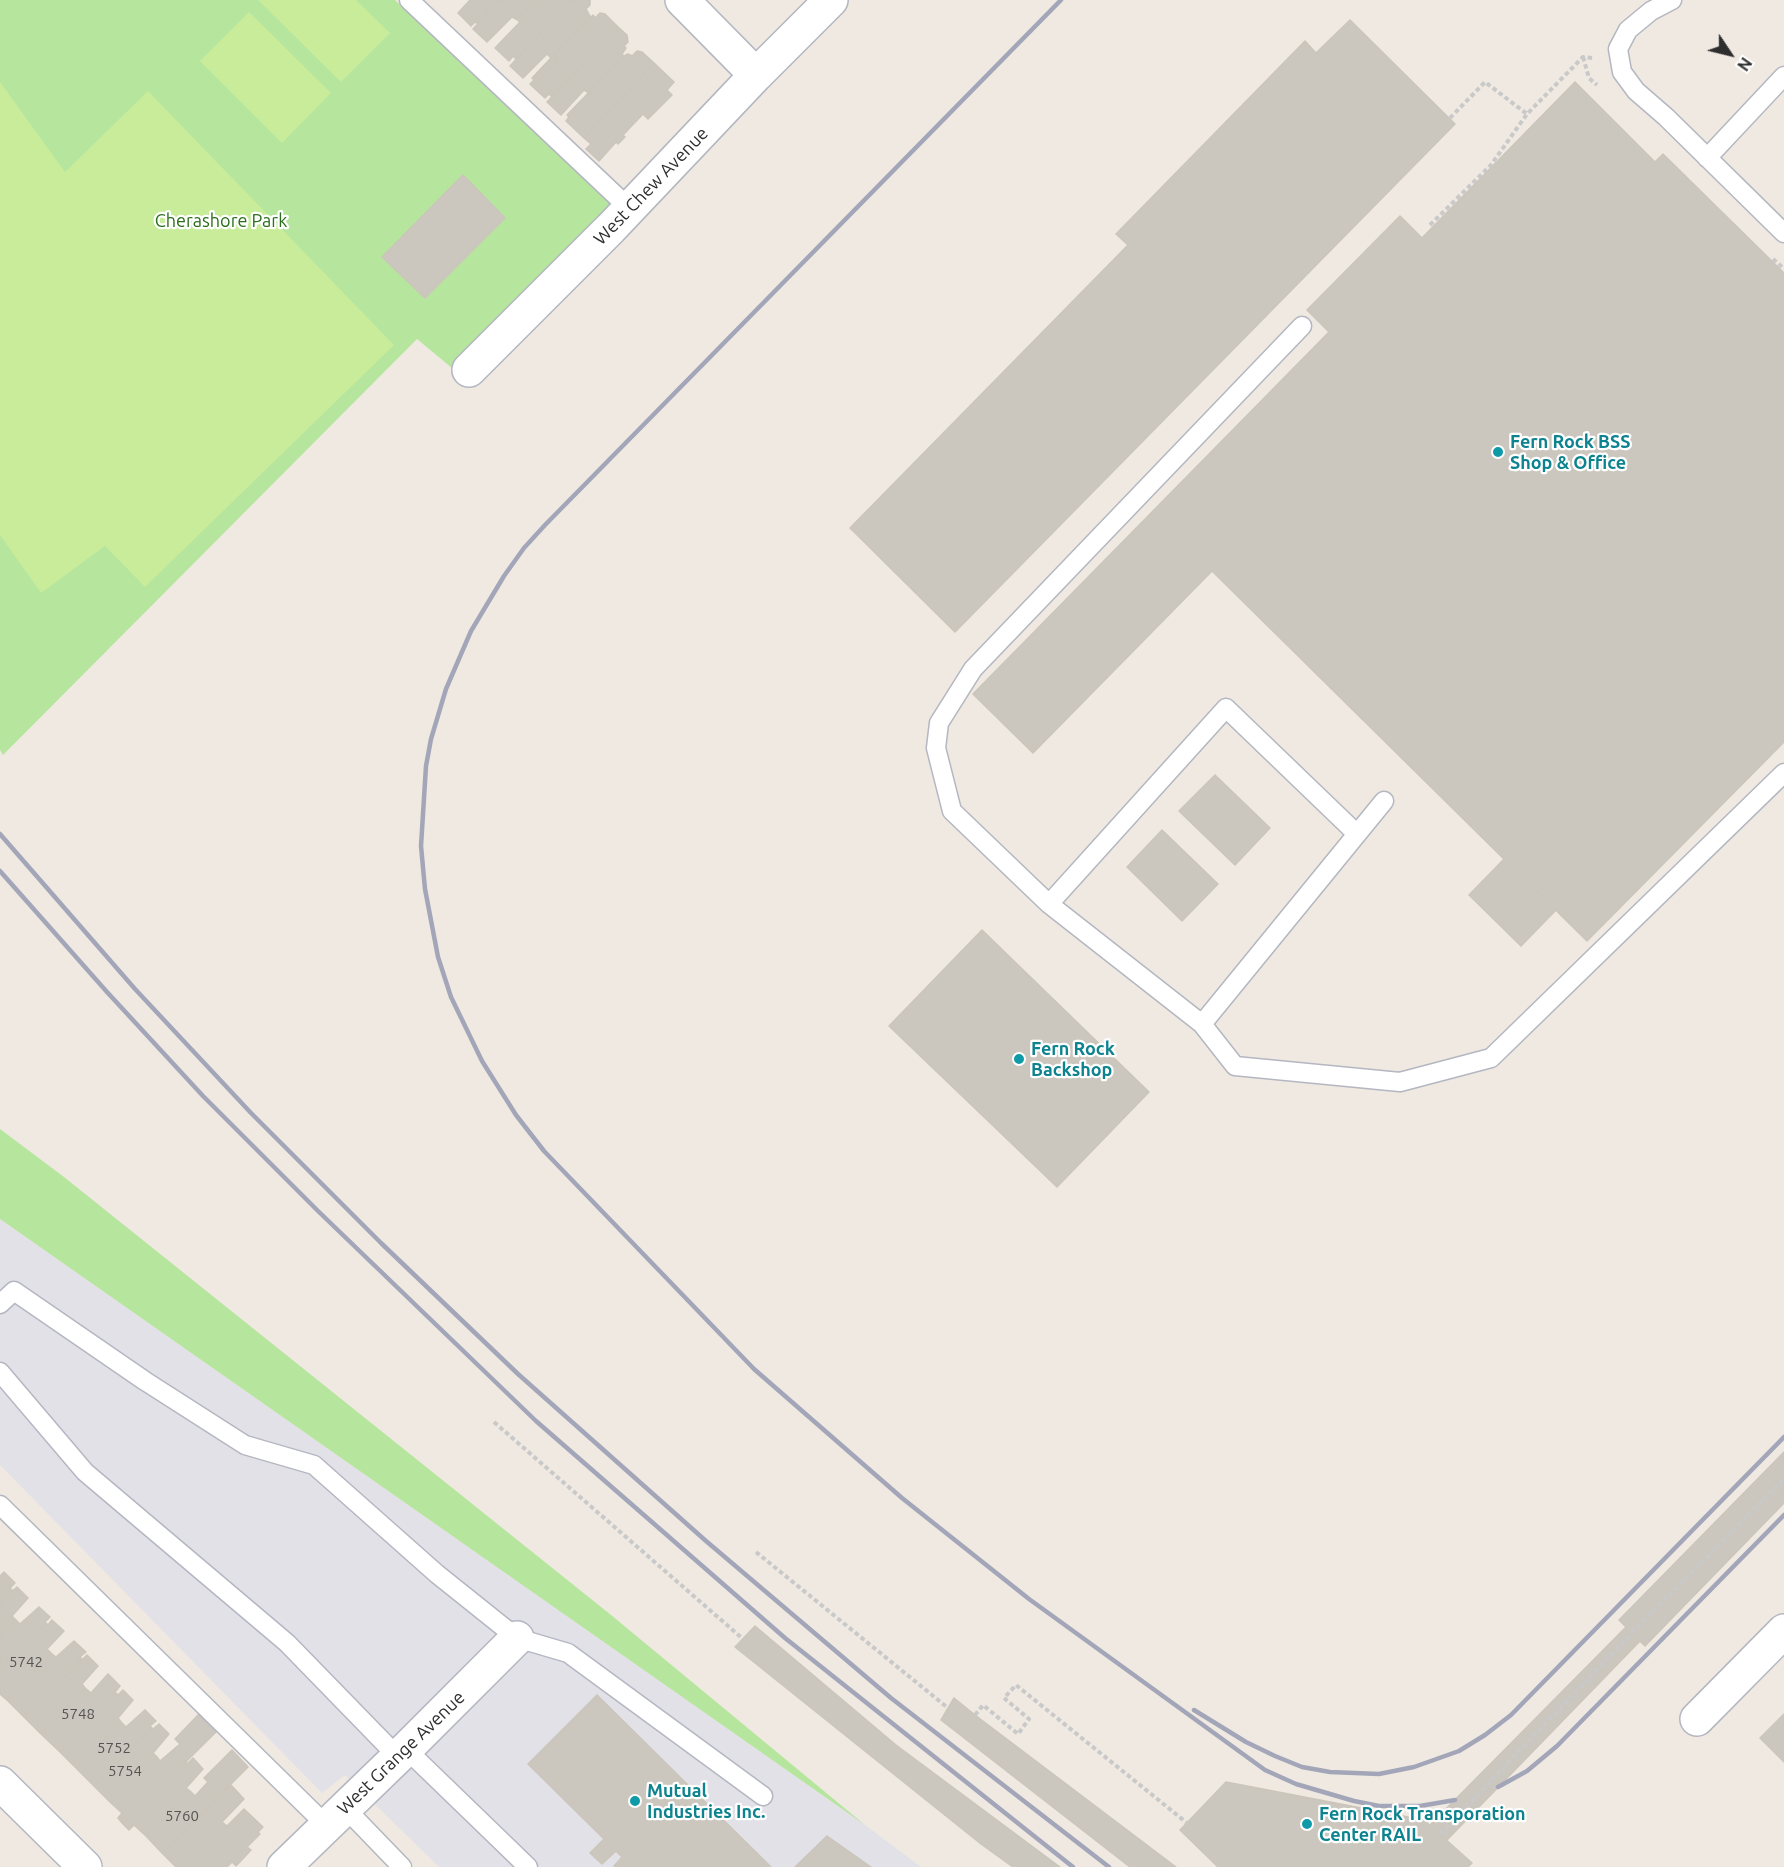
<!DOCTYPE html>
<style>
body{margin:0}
#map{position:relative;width:1784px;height:1867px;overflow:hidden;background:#efe9e1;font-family:Ubuntu,sans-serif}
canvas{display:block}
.north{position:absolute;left:1700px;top:24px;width:60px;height:60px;-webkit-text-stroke:4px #fff;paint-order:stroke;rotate:125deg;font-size:16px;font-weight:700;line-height:24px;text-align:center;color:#2e2e2e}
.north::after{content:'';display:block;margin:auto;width:21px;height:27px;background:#2e2e2e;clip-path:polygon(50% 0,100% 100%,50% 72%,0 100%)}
</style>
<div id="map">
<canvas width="1784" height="1867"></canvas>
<div class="north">N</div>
</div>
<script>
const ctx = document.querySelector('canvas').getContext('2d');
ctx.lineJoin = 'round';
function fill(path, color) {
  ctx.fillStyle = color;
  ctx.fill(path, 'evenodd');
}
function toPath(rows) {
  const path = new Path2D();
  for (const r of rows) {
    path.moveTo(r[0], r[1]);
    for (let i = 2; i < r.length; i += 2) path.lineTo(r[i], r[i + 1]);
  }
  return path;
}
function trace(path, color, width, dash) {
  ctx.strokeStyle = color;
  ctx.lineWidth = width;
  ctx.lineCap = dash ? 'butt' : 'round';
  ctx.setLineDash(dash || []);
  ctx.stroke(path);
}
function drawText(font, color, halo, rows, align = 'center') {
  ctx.font = font + ' Ubuntu,sans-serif';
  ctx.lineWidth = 4.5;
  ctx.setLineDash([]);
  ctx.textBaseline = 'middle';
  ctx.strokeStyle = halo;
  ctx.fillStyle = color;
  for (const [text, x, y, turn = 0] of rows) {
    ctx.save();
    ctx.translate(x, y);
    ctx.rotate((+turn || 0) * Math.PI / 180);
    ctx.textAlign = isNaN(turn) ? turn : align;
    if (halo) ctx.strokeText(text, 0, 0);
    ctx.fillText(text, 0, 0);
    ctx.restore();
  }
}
fill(toPath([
 [0,1219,865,1825,921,1867,439,1867,345,1775,322,1793,0,1465]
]), '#e3e1e8');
fill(toPath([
 [0,0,395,0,614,207,458,373,417,339,3,755,0,750],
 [0,1129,64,1177,611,1615,865,1825,0,1219]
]), '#b6e59e');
fill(toPath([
 [258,0,356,0,390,33,341,82],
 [249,12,331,93,282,143,200,61],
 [0,82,65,172,148,91,394,345,145,587,105,546,41,593,0,535]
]), '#c9ec9a');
const building = toPath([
 [470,0,499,0,477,23,475,22,471,26,458,13,470,0],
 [499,0,535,0,516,19,512,17,487,42,473,29,499,0],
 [535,0,571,0,516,59,513,56,509,61,495,48,520,22,516,19,535,0],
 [571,0,590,0,590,5,586,9,590,16,553,57,557,61,533,87,530,84,534,80,532,78,551,58,547,54,523,78,510,66,571,0],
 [600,13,605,14,618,27,551,96,549,94,545,98,533,87,557,61,553,57,593,15,595,18,600,13],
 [1350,20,1455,124,955,632,850,528,1128,245,1116,234,1305,41,1316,53,1350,20],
 [618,27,627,35,628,42,624,46,626,48,622,54,624,56,589,93,584,90,561,115,547,102,618,27],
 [637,51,642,52,654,63,584,138,566,121,569,117,567,115,624,56,628,54,632,56,637,51],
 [654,63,674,82,667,90,672,95,648,119,643,114,623,135,625,137,618,144,616,142,599,161,586,149,591,144,584,138,654,63],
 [1575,82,1655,162,1663,154,1784,273,1784,742,1587,941,1212,571,1033,753,973,694,1329,332,1307,310,1400,216,1422,238,1575,82],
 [463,175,505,218,425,298,382,257,463,175],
 [1215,775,1270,828,1235,865,1179,811,1215,775],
 [1162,830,1218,884,1182,921,1127,867,1162,830],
 [1504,859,1556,910,1521,946,1469,895,1504,859],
 [982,930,1149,1092,1057,1187,889,1026,982,930],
 [1784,1452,1784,1503,1645,1646,1640,1641,1447,1840,1430,1825,1626,1627,1619,1620,1784,1452],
 [4,1572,15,1583,10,1588,12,1590,0,1602,0,1576,4,1572],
 [17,1587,28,1598,12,1616,16,1620,0,1636,0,1602,17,1587],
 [39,1607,50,1617,45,1622,46,1623,0,1671,0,1636,16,1620,20,1624,39,1607],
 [52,1620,64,1631,47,1649,52,1654,7,1700,0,1694,0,1671,46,1623,48,1625,52,1620],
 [755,1626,896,1745,1060,1867,1013,1867,981,1844,735,1647,755,1626],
 [74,1641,86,1652,80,1657,82,1659,24,1717,7,1700,52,1654,56,1657,74,1641],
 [87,1655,98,1666,82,1684,85,1688,41,1734,24,1717,87,1655],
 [108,1674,120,1686,115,1692,116,1693,60,1752,41,1734,85,1688,91,1693,108,1674],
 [123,1690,133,1700,118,1718,121,1722,76,1768,60,1752,116,1693,118,1695,123,1690],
 [597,1695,771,1867,615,1867,614,1866,622,1857,616,1851,602,1864,590,1853,604,1839,528,1764,597,1695],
 [954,1698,975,1715,1176,1867,1130,1867,941,1720,954,1698],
 [145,1710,156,1721,150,1726,152,1728,94,1786,76,1768,121,1722,126,1727,145,1710],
 [199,1714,216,1732,123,1824,118,1818,122,1813,111,1803,157,1757,160,1761,180,1744,175,1739,199,1714],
 [1784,1714,1784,1762,1760,1738,1784,1714],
 [159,1724,169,1734,153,1753,157,1757,111,1803,94,1786,152,1728,153,1729,159,1724],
 [232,1750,248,1767,162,1853,146,1836,190,1791,195,1796,208,1782,204,1778,232,1750],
 [193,1758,203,1769,186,1788,190,1791,146,1836,134,1825,129,1830,123,1824,186,1762,187,1764,193,1758],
 [1226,1782,1424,1820,1472,1863,1468,1867,1218,1867,1180,1830,1226,1782],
 [230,1784,244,1799,222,1822,227,1826,186,1867,176,1867,162,1853,230,1784],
 [244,1809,263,1827,258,1832,260,1834,247,1847,251,1850,236,1866,232,1862,227,1867,186,1867,244,1809],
 [827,1836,871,1867,795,1867,827,1836]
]);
fill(building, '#cbc7bf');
trace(building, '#cbc5ba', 1.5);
const service = toPath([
 [409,0,630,209],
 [1672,0,1651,11,1628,30,1618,49,1622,72,1636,91,1666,117,1784,233],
 [1707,158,1784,76],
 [1384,801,1202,1024,1235,1066,1400,1082,1491,1058,1784,773],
 [1049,904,952,811,936,748,939,723,973,669,1302,326],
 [1202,1024,1049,904,1226,708,1357,834],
 [0,1304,14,1291,145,1381,245,1445,314,1465,437,1574,517,1638,568,1653,763,1796],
 [0,1372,85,1472,287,1643,398,1757],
 [0,1505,327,1826],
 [406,1749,528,1867],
 [345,1808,402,1867]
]);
const minor = toPath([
 [682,0,756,75],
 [469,370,611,228,756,75,831,0],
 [1697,1719,1784,1631],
 [0,1783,85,1867],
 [284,1867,406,1749,517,1638]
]);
trace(service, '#b4b7c1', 21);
trace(minor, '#b4b7c1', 36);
trace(toPath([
 [1583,57,1589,78,1597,85],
 [1450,118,1485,82,1527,114],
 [1430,225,1491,165,1527,114,1583,57,1593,58],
 [1773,259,1784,269],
 [494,1422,743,1639],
 [756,1552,948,1708],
 [1632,1633,1784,1479],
 [975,1715,983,1705,1018,1734,1029,1719,1004,1698,1016,1685,1187,1823]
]), '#c9c9c9', 4, [4.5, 3]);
trace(service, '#fff', 18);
trace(minor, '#fff', 33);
trace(toPath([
 [1061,0,545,525,524,548,504,576,471,631,446,689,431,739,426,766,421,846,425,889,438,957,451,997,482,1061,516,1115,544,1151,754,1369,902,1498,1029,1599,1265,1770,1296,1784,1354,1801,1379,1806,1420,1806,1455,1800],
 [0,834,135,989,251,1113,381,1243,518,1374,706,1541,891,1698,1109,1867],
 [0,871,107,992,203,1096,318,1211,536,1421,785,1638,1073,1867],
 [1194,1710,1246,1742,1275,1756,1302,1767,1330,1772,1379,1774,1414,1767,1459,1751,1485,1735,1511,1715,1784,1437],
 [1498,1787,1527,1771,1557,1746,1784,1515]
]), '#a3a6b8', 4.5);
trace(toPath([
 [1440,1834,1632,1633]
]), '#c9c9c9', 4, [4.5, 3]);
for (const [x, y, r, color] of [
 [1498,452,6,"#0f9aa8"],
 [1019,1059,6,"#0f9aa8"],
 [635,1801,6,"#0f9aa8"],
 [1307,1824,6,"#0f9aa8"]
]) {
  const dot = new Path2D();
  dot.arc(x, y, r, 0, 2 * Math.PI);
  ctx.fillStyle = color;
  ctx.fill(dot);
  trace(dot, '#fff', 2);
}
drawText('15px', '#555452', null, [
 ["5742",26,1662],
 ["5748",78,1714],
 ["5752",114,1748],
 ["5754",125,1771],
 ["5760",182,1816]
]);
drawText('18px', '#2e2e2e', '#fff', [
 ["West Chew Avenue",651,186,-46],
 ["West Grange Avenue",401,1753,-44]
]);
drawText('18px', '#2c6e1b', '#fff', [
 ["Cherashore Park",221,221]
]);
drawText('bold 18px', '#0d838f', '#fff', [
 ["Fern Rock BSS",1510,442],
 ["Shop & Office",1510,463],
 ["Fern Rock",1031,1049],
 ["Backshop",1031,1070],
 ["Mutual",647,1791],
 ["Industries Inc.",647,1812],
 ["Fern Rock Transporation",1319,1814],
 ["Center RAIL",1319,1835]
], 'left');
</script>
